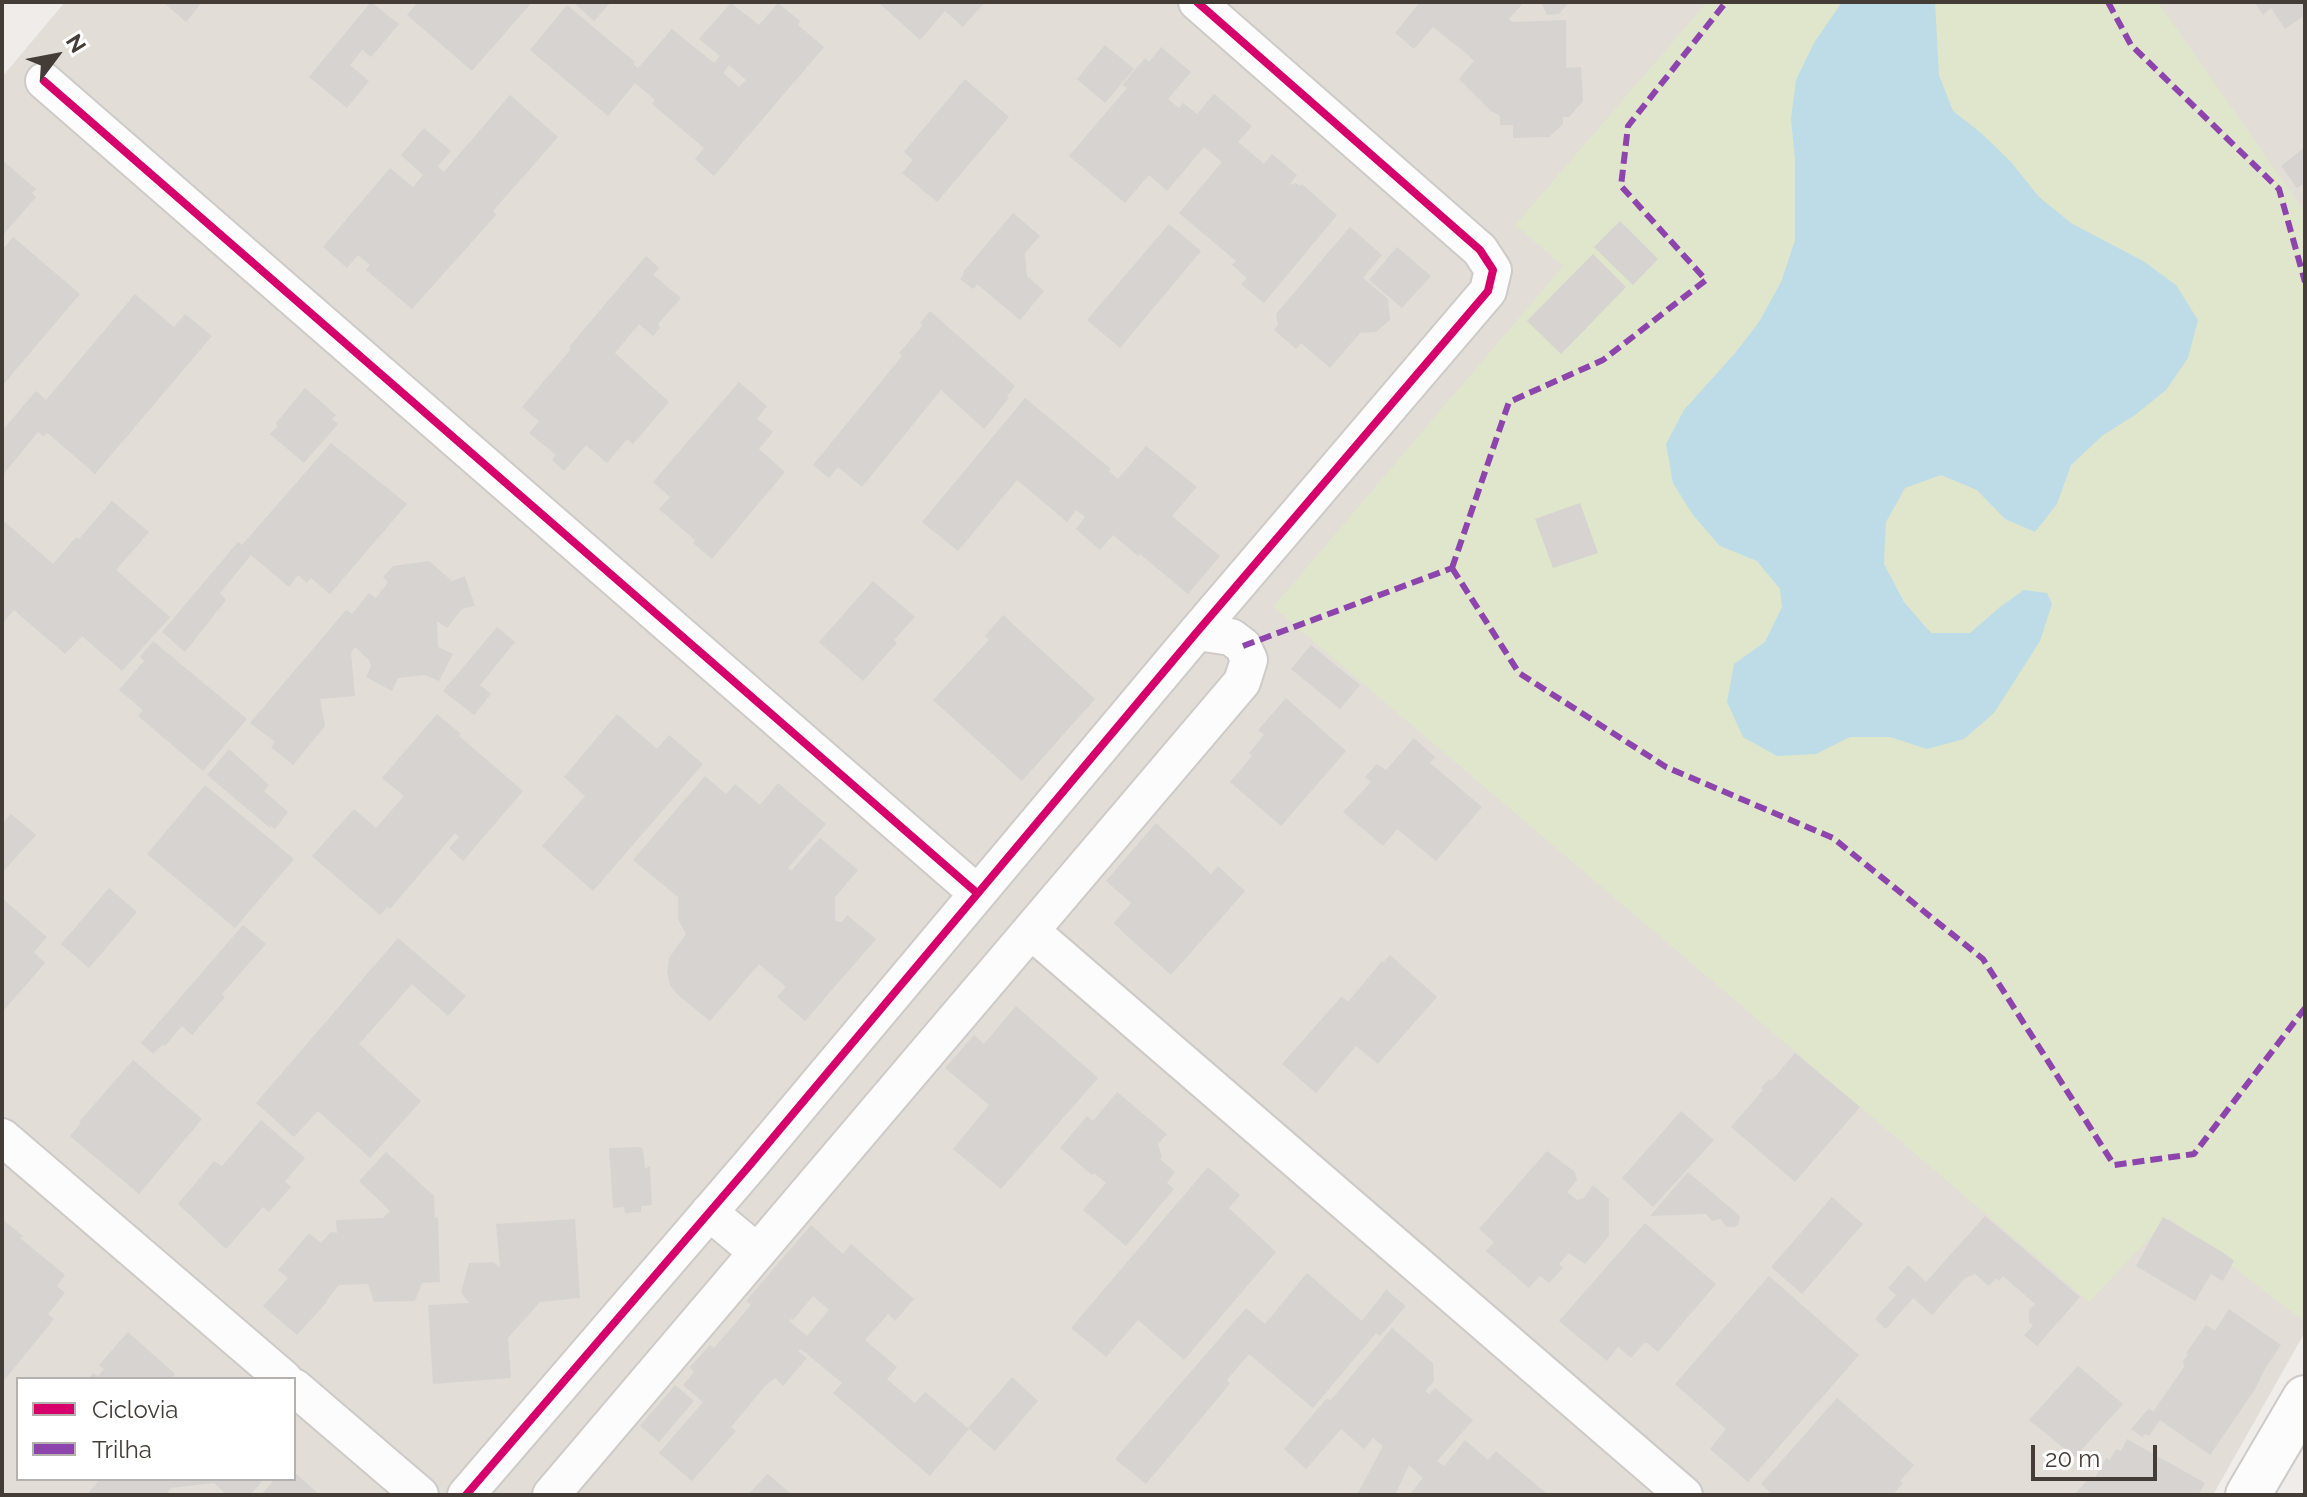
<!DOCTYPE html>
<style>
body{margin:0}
#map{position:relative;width:2307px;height:1497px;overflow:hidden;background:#efece9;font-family:Raleway,sans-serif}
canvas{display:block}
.frame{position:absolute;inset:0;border:4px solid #443d37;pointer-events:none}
.legend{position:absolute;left:16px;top:1377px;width:280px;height:104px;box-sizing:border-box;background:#fff;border:2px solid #b4b1af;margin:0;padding:10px 14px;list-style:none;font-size:24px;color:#443d37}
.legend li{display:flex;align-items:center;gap:16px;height:40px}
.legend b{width:40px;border:2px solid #b4b1af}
.north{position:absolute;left:16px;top:16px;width:80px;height:80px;-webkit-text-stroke:6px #fff;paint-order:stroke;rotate:58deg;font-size:22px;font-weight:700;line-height:32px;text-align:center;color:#443d37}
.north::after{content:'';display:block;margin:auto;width:28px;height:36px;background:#443d37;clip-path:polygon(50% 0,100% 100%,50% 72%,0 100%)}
.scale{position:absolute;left:2031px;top:1445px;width:126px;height:36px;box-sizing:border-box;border:4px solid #443d37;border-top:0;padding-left:10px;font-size:24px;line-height:28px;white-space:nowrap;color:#443d37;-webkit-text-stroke:6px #fff;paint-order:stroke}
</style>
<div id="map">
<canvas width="2307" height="1497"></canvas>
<div class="frame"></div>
<ul class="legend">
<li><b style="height:10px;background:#d6006c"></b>Ciclovia</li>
<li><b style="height:10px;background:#8e44ad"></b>Trilha</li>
</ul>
<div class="north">N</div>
<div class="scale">20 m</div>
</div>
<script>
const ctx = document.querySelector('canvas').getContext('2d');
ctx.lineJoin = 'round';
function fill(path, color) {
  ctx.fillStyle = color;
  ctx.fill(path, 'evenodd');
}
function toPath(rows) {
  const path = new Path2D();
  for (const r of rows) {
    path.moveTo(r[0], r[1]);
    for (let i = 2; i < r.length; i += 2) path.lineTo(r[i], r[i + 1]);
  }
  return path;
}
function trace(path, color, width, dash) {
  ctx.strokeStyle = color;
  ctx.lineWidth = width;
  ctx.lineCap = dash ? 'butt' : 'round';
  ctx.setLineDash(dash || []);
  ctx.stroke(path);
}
fill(toPath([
 [65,2,2305,2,2305,1332,2213,1495,2,1495,2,77],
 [18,1379,294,1379,294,1479,18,1479]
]), '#e3ddd7');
fill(toPath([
 [1707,2,2158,2,2305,212,2305,1322,2169,1218,2089,1302,1273,607,1563,266,1515,225]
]), '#dfe6cc');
fill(toPath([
 [1842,2,1935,2,1939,75,1953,111,1981,133,2011,162,2039,197,2071,223,2143,261,2176,285,2198,320,2188,358,2166,390,2135,415,2102,436,2071,465,2057,504,2035,532,2005,519,1977,490,1941,475,1905,488,1886,522,1884,564,1904,602,1931,633,1970,633,2000,607,2024,590,2047,593,2052,604,2040,641,1994,713,1964,739,1927,749,1890,737,1850,737,1816,754,1777,756,1743,737,1727,702,1734,664,1765,642,1782,607,1780,589,1757,561,1720,546,1693,515,1673,483,1666,444,1684,410,1736,352,1759,322,1781,282,1795,240,1795,160,1791,119,1796,80,1814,43]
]), '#bedce8');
fill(toPath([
 [163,2,202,2,186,22],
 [371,2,399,24,371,57,362,50,350,65,369,81,347,108,309,77],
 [418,2,532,2,472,71,407,15],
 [573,2,611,2,594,21],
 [878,2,985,2,963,27,945,11,920,40],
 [1420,2,1524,2,1509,19,1512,22,1566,20,1566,68,1581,67,1583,101,1569,117,1563,117,1563,124,1549,137,1513,138,1513,125,1500,125,1500,116,1491,111,1459,79,1474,61,1468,55,1433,27,1414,49,1395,33],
 [1541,2,1569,2,1559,14,1547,15],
 [2254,2,2305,2,2305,15,2285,29,2271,8,2263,15],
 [731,3,759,25,778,3,800,21,798,25,824,47,714,176,695,159,704,148,652,104,655,100,635,83,608,116,530,50,567,5,635,62,633,64,638,68,672,29,714,63,720,56,699,39],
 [729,65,746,80,739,87,723,73],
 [1105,45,1134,69,1105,103,1077,79],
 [1161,47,1191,72,1168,99,1179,108,1183,103,1197,114,1214,94,1252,126,1238,142,1264,164,1272,154,1297,175,1289,185,1296,183,1300,186,1302,184,1337,215,1264,303,1241,284,1247,278,1232,265,1236,261,1179,213,1222,162,1204,147,1167,191,1149,175,1125,203,1069,156,1127,88,1122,85,1145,58,1149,62],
 [965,79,1009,117,937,202,902,173,913,160,904,152],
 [510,95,558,137,493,211,496,215,412,309,366,270,370,265,358,255,347,268,323,247,390,168,413,187,423,175,401,155,424,128,451,151,438,166,444,172],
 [2305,147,2305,183,2297,188,2281,166],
 [2,160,36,189,32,193,36,197,2,236],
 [1013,213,1040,236,1025,253,1027,276,1044,291,1020,320,977,284,973,289,960,279,964,274,963,272],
 [1620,221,1658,259,1633,285,1594,247],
 [1169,224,1201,251,1120,348,1087,320],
 [1350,227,1382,255,1363,278,1388,299,1390,320,1376,332,1360,333,1330,368,1301,343,1296,349,1274,330,1278,325,1276,314],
 [13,237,80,294,2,386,2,250],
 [1397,247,1431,276,1402,308,1369,280],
 [1593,254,1626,287,1561,354,1527,321],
 [646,256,659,268,653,275,681,298,658,324,660,328,653,336,639,324,615,353,669,402,633,444,627,439,607,463,586,445,564,471,552,460,556,455,529,433,539,421,522,407,571,349,569,347],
 [135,294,174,327,185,314,212,336,95,474,50,435,47,433,43,436,38,432,2,476,2,431,36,391,46,400],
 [930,311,1015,386,1007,396,1009,398,984,429,941,390,862,487,838,467,829,478,813,465,902,356,899,353,923,325,920,323],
 [739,382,767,406,757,419,773,432,759,449,785,472,712,559,693,543,695,540,659,509,670,497,653,482],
 [305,388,336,415,332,419,338,424,304,463,270,434,278,426,276,423],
 [1025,398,1111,469,1109,471,1118,479,1146,446,1197,487,1172,516,1220,556,1188,594,1140,554,1138,556,1113,535,1100,550,1076,529,1085,517,1076,510,1067,522,1017,480,958,551,922,522],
 [331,443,407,504,330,594,311,578,307,583,298,575,289,587,251,555,220,593,226,600,185,652,162,632,238,542,242,545],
 [112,501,149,532,116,570,170,617,122,671,82,636,65,654,14,610,2,624,2,525,5,522,53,564,76,537,79,539],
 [1580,503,1598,553,1553,568,1535,519],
 [429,561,452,581,465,576,475,606,462,609,447,628,437,621,438,647,453,654,439,681,425,675,398,678,392,691,366,677,371,666,369,660,355,647,351,653,355,696,320,699,325,726,293,765,271,747,275,742,250,723,346,610,352,614,369,593,376,598,388,582,383,577,393,566],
 [873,581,915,617,894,640,897,643,863,681,819,642],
 [1003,615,1095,699,1022,781,933,700,989,640,985,636],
 [497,627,515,642,480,685,491,694,474,715,443,691],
 [153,641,247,719,203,771,138,716,143,710,119,690,144,661,140,657],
 [1311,645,1360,685,1340,709,1291,669],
 [1286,698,1346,751,1281,826,1230,782,1252,756,1249,753,1264,735,1258,730],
 [437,714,461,734,459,736,523,791,463,861,449,848,459,837,455,833,390,909,388,906,380,915,312,856,354,809,376,828,402,798,404,796,382,778],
 [617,714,657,749,669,735,703,764,593,891,542,846,585,796,564,777],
 [1414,738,1435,757,1430,763,1482,807,1436,861,1397,829,1383,846,1343,812,1371,782,1365,777,1377,764,1386,770],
 [229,749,269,785,264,791,288,812,275,829,271,826,270,828,207,775],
 [705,776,726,794,735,784,760,805,778,783,826,824,788,868,791,871,820,838,858,870,835,897,835,921,842,922,847,915,876,939,805,1021,777,997,786,987,759,964,710,1021,679,996,670,985,667,972,669,958,686,934,678,919,678,897,633,860],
 [205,785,294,859,235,928,147,854],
 [11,814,36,835,2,873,2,824],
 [1156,823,1211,874,1218,866,1245,891,1171,975,1128,937,1114,923,1131,903,1106,881],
 [109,888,137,912,89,968,61,944],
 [2,898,47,937,34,952,45,963,4,1010,2,1008],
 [243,925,266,944,222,994,225,997,192,1035,182,1026,165,1046,163,1044,153,1054,141,1043],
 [398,938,466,996,448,1016,412,984,359,1044,421,1101,370,1158,318,1111,294,1137,256,1103],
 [1390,955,1437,997,1378,1064,1356,1046,1316,1093,1282,1064,1342,996,1348,1002,1382,961,1384,962],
 [1016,1006,1098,1078,1001,1189,953,1149,989,1105,945,1068,974,1035,984,1044],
 [1795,1053,1860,1107,1795,1182,1731,1127,1763,1090,1761,1088,1769,1079,1771,1081],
 [133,1060,202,1119,139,1194,70,1136,81,1123,79,1122],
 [1117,1092,1167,1134,1158,1144,1162,1157,1160,1159,1175,1172,1167,1183,1174,1189,1126,1246,1083,1210,1106,1183,1094,1173,1092,1175,1060,1148,1087,1116,1093,1121],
 [1681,1111,1714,1140,1653,1207,1622,1178],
 [261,1120,305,1158,285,1181,291,1187,269,1212,263,1207,226,1249,178,1204,214,1161,222,1166],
 [640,1147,643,1149,645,1169,650,1166,652,1205,641,1206,641,1212,625,1213,624,1207,613,1208,609,1148],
 [1547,1151,1575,1172,1577,1180,1567,1192,1577,1200,1584,1198,1593,1185,1609,1199,1609,1236,1585,1264,1569,1253,1559,1264,1563,1268,1549,1283,1540,1276,1529,1288,1486,1251,1494,1242,1479,1229],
 [386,1152,434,1196,435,1218,438,1217,440,1282,422,1283,415,1301,374,1302,368,1284,339,1285,326,1301,327,1302,297,1335,263,1306,288,1278,278,1270,309,1233,321,1243,331,1232,337,1233,336,1220,383,1218,390,1211,359,1181],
 [1208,1167,1240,1195,1229,1208,1276,1252,1184,1360,1138,1320,1106,1357,1071,1328],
 [1688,1172,1740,1216,1738,1225,1734,1227,1726,1227,1721,1219,1712,1221,1706,1214,1650,1216],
 [1832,1197,1863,1224,1802,1294,1771,1267],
 [1985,1216,2080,1297,2037,1346,2024,1335,2033,1326,2029,1322,2029,1310,2035,1304,2003,1276,1999,1281,1996,1278,1989,1286,1975,1274,1965,1278,1932,1315,1913,1298,1886,1329,1875,1319,1896,1295,1888,1288,1908,1265,1926,1282],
 [2163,1217,2224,1253,2234,1261,2223,1281,2211,1274,2195,1301,2136,1266],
 [2,1219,23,1236,20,1238,65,1275,57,1286,65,1293,48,1314,54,1319,2,1383],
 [575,1219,580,1298,540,1302,508,1338,511,1378,433,1384,428,1305,469,1303,461,1292,469,1263,494,1262,500,1268,496,1224],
 [1645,1223,1716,1284,1658,1352,1647,1343,1644,1343,1631,1358,1618,1347,1607,1361,1559,1321],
 [811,1225,843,1254,851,1244,914,1299,895,1321,888,1314,865,1340,897,1367,887,1379,915,1403,925,1392,969,1429,930,1476,833,1393,842,1383,801,1349,798,1351,807,1358,783,1386,775,1378,765,1386,731,1427,736,1431,692,1481,659,1453,703,1402,683,1385,694,1372,690,1367,710,1345,714,1348,751,1305,746,1301],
 [813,1296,829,1310,807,1336,789,1321,791,1319,793,1320],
 [1307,1273,1362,1321,1386,1290,1406,1306,1380,1336,1376,1333,1313,1408,1249,1354,1227,1380,1230,1383,1223,1392,1146,1484,1115,1459,1246,1308,1265,1324],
 [1769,1276,1859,1355,1748,1482,1710,1449,1726,1429,1675,1384],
 [2229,1309,2281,1345,2266,1367,2255,1389,2210,1455,2160,1420,2149,1436,2145,1434,2142,1437,2131,1429,2149,1408,2153,1412,2184,1367,2183,1361,2188,1355,2186,1353,2206,1325,2215,1331],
 [1392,1328,1433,1363,1434,1381,1425,1391,1429,1394,1435,1388,1473,1420,1437,1461,1444,1466,1465,1440,1488,1460,1496,1451,1546,1493,1545,1495,1409,1495,1423,1478,1409,1465,1395,1495,1357,1495,1383,1446,1373,1438,1364,1449,1341,1429,1306,1469,1284,1449,1327,1398,1330,1401],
 [128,1332,175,1374,170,1379,88,1379,93,1373,98,1376,104,1369,99,1365],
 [2078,1366,2123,1404,2075,1457,2029,1420],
 [1012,1377,1038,1401,995,1451,968,1428],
 [675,1385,694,1401,659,1442,640,1426],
 [1837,1398,1914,1465,1900,1481,1903,1483,1893,1495,1773,1495,1761,1484],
 [2127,1439,2205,1483,2198,1495,2074,1495,2091,1476,2095,1478,2106,1458,2110,1460,2116,1449,2121,1451],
 [294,1472,320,1495,261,1495,275,1479,294,1479],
 [767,1474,769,1475,792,1495,748,1495],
 [100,1479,264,1479,250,1495,227,1495,214,1483,171,1488,166,1495,87,1495]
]), '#d7d3d0');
const minor = toPath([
 [44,81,977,893],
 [1031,931,1684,1495],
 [2,1137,284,1379],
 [709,1212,757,1252],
 [294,1387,420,1495],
 [466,1495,750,1165,1197,632,1488,291,1493,270,1480,250,1197,2],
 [551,1495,1242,682,1249,660,1243,646,1231,637,1197,632]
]);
const tertiary = toPath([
 [2248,1495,2305,1398]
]);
trace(minor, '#cdcac7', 40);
trace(tertiary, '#cdcac7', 48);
trace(minor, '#fdfcfc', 36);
trace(tertiary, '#fdfcfc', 44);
trace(toPath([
 [2108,2,2131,45,2279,189,2305,282],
 [1452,568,1519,673,1666,767,1833,838,1983,959,2114,1165,2194,1154,2305,1008],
 [1452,568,1509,402,1603,360,1706,280,1621,186,1628,126,1726,2],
 [1243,646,1452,568]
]), '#8e44ad', 6, [12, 6]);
trace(toPath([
 [44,81,977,893],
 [466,1495,750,1165,1197,632,1488,291,1493,270,1480,250,1197,2]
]), '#d6006c', 8);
</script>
